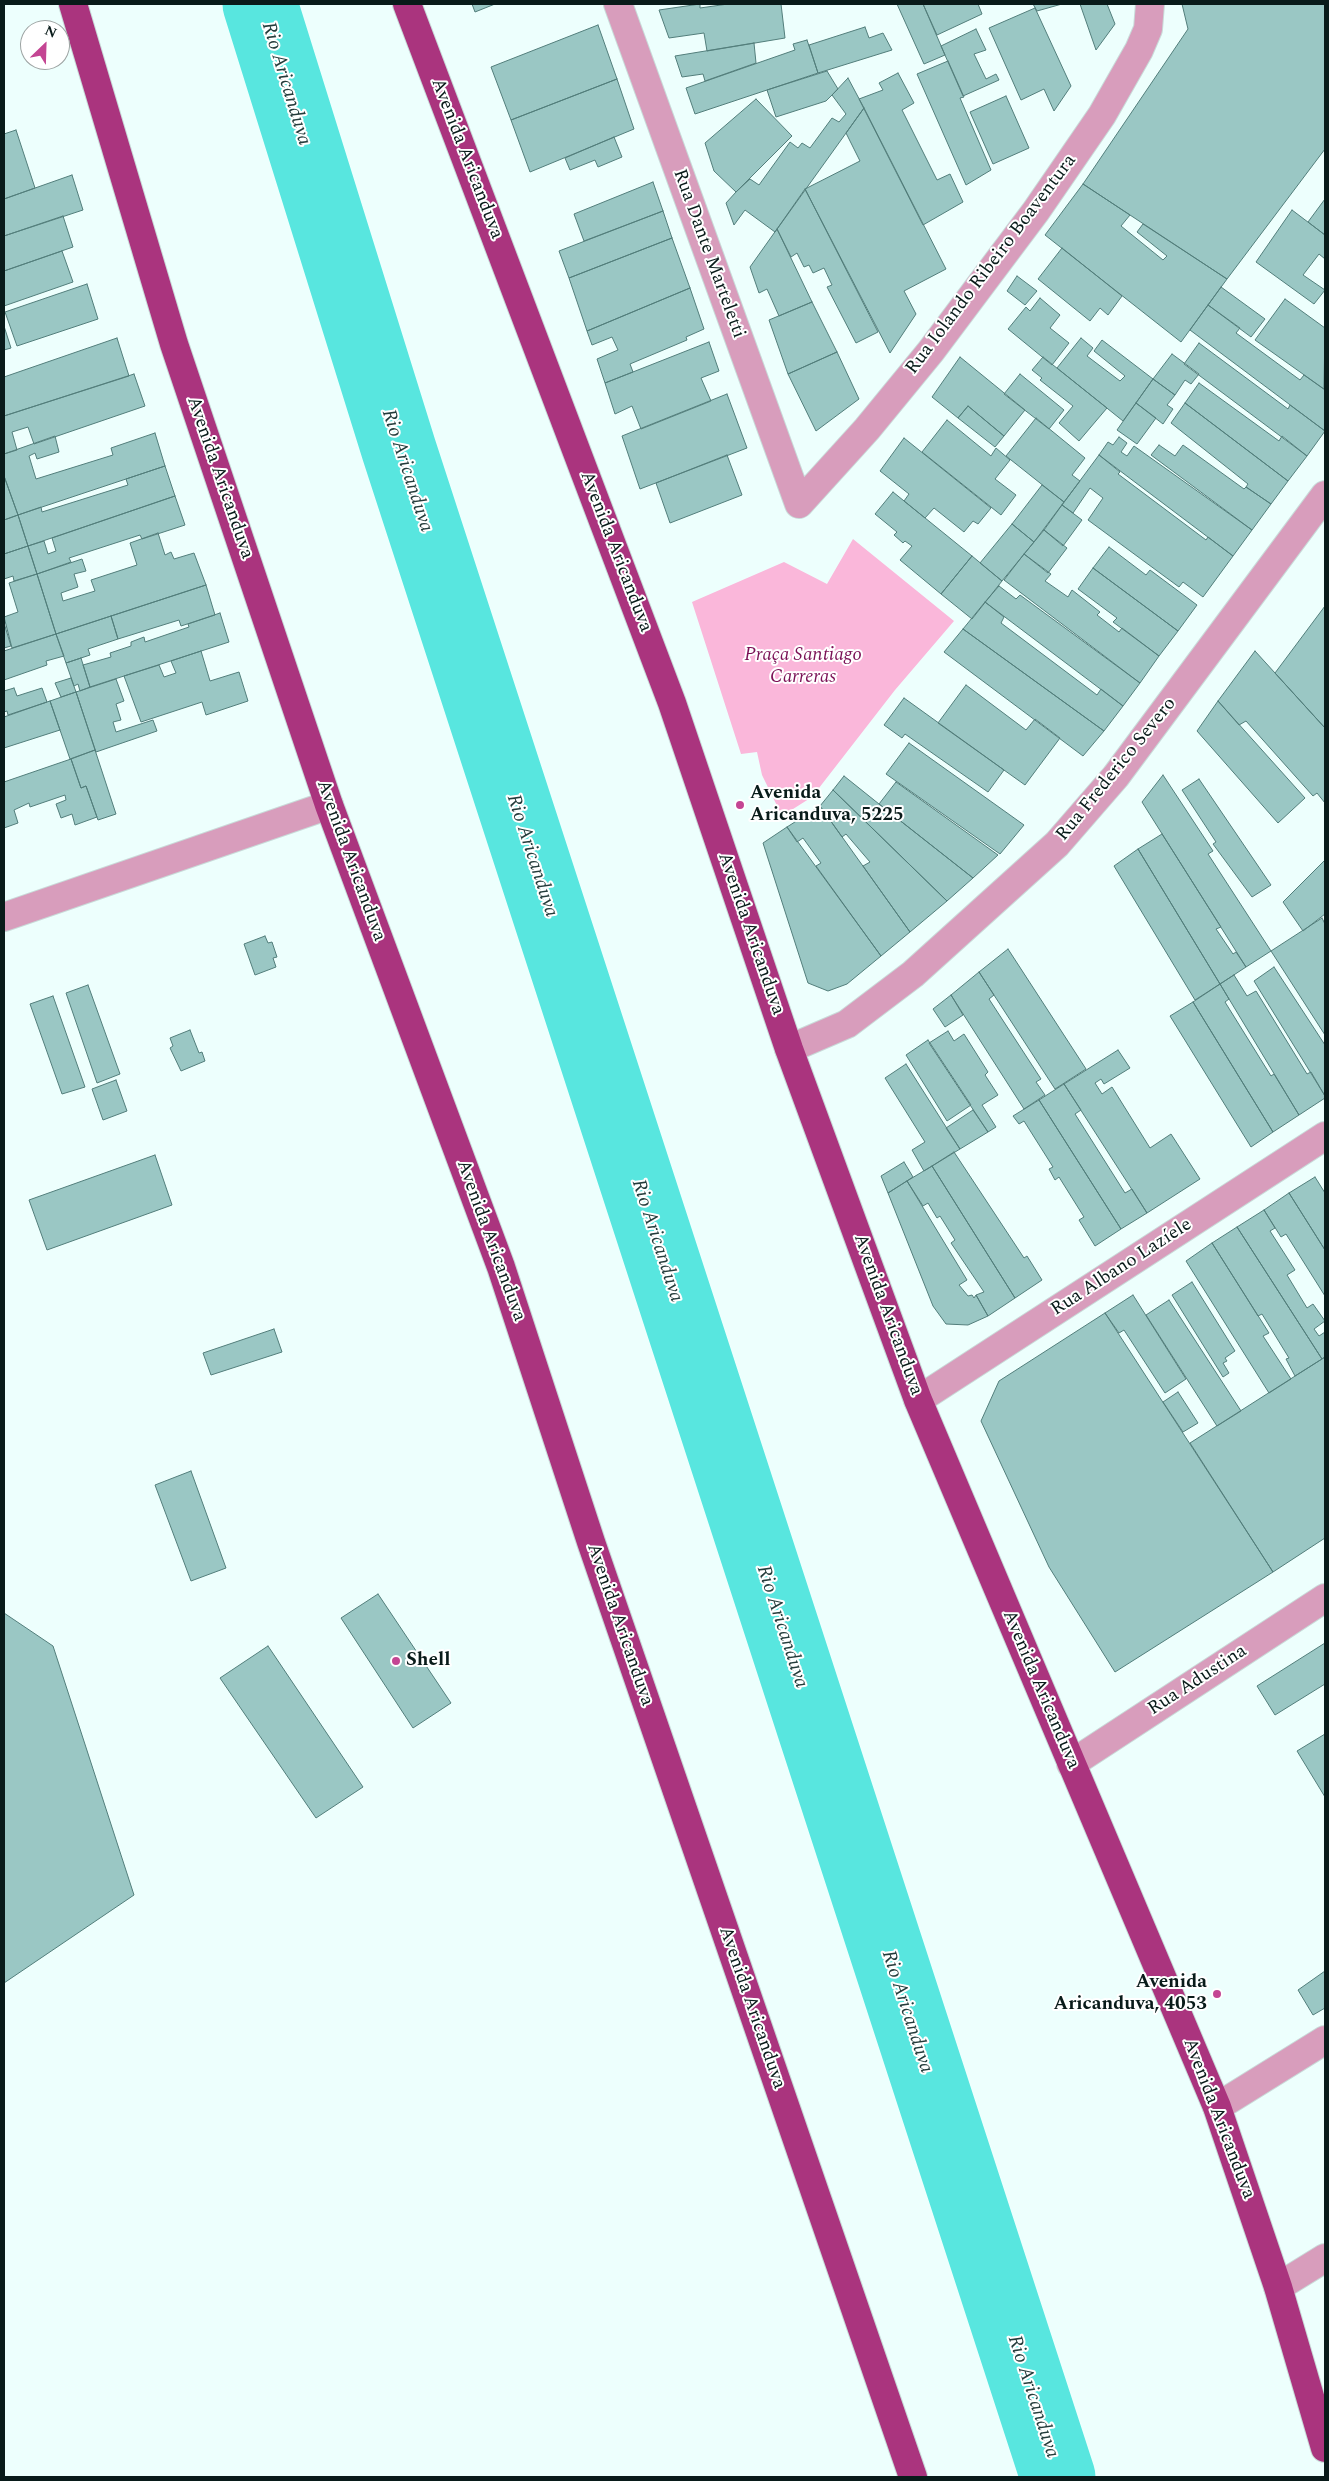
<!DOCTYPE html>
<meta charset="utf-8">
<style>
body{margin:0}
#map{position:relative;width:1329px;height:2481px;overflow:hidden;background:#edfffd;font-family:Spectral,serif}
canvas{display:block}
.frame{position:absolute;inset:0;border:5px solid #091b1a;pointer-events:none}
.north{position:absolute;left:20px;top:20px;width:50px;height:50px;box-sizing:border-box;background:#fff;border:1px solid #9da4a3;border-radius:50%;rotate:24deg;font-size:14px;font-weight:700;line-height:20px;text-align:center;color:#091b1a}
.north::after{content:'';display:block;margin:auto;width:18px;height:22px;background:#c44593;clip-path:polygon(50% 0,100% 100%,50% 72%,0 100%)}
</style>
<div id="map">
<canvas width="1329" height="2481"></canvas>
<div class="frame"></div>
<div class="north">N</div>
</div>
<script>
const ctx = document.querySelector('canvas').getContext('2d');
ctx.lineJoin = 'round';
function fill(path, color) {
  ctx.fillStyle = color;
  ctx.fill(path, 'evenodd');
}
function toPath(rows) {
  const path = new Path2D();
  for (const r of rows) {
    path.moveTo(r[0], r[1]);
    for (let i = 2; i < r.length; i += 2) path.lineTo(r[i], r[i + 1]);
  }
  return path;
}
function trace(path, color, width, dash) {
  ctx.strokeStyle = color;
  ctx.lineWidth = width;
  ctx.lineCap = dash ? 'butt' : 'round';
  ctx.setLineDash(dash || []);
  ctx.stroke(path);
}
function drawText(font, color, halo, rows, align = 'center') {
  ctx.font = font + ' Spectral,serif';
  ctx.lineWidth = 4;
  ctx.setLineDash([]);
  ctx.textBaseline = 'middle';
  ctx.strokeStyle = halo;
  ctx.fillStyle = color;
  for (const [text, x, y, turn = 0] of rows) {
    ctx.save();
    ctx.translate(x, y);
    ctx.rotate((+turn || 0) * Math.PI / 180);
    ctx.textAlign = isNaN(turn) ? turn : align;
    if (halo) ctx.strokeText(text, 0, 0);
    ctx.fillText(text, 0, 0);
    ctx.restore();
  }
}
fill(toPath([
 [853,539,954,621,895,690,812,797,782,816,762,775,757,752,741,754,692,602,784,562,827,584]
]), '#fab7da');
trace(toPath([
 [260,4,399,450,1058,2477]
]), '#58e6df', 75);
const building = toPath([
 [472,4,495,4,475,12,472,4],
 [700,4,700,8,728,4,781,4,785,38,707,51,704,33,669,38,659,10,700,4],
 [897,4,923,4,945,55,924,64,897,4],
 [923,4,978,4,982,14,937,35,923,4],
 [1033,4,1062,4,1037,11,1033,4],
 [1080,4,1107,4,1115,24,1096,50,1080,4],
 [1182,4,1325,4,1325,149,1227,279,1083,184,1188,29,1182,4],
 [1035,8,1071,86,1054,111,1044,89,1021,100,989,28,1035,8],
 [598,25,617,79,511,120,491,67,598,25],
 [865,27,869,38,883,33,892,50,818,73,809,45,865,27],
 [976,29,986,50,974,54,986,79,996,74,999,80,963,96,941,46,976,29],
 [807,40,818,73,695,114,686,88,795,50,793,44,807,40],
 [754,43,756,63,705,81,703,74,682,77,675,56,754,43],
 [948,61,964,97,960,98,991,170,966,185,917,74,948,61],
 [827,71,838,89,826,101,776,117,767,90,827,71],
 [898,73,914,103,902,110,937,180,950,174,963,202,923,225,859,99,883,90,879,83,898,73],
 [848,78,864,108,775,232,745,210,734,225,726,203,736,192,750,179,759,185,790,142,798,148,802,143,810,148,832,118,839,122,846,114,832,95,848,78],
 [617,79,634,129,530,172,511,120,617,79],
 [1006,96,1029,148,993,164,970,112,1006,96],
 [756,99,792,136,736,192,714,171,705,143,756,99],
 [864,108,946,269,904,291,916,314,890,353,805,189,860,161,846,133,864,108],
 [16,130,35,188,4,199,4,134,16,130],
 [614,137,622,157,598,167,595,160,570,170,565,158,614,137],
 [72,175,83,210,4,236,4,199,72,175],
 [653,182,663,211,584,241,574,214,653,182],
 [1083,184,1130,215,1121,226,1163,260,1167,256,1137,232,1143,224,1227,279,1181,342,1045,235,1083,184],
 [805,189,878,332,856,343,827,287,832,285,824,268,813,273,809,265,804,267,797,253,791,257,777,229,805,189],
 [1325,199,1325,235,1308,222,1325,199],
 [1292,210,1325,235,1325,259,1319,254,1303,275,1325,290,1314,304,1256,262,1292,210],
 [663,211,672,238,569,278,559,251,663,211],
 [63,216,73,247,4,271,4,236,63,216],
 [777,229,812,302,779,316,767,289,759,293,750,267,777,229],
 [672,238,690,288,587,331,569,278,672,238],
 [1062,248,1122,296,1108,315,1100,308,1090,321,1038,279,1062,248],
 [62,251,73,282,4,306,4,271,62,251],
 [1017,276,1037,291,1025,305,1007,291,1017,276],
 [87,284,98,319,17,346,5,312,87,284],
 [1221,287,1265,319,1251,337,1208,305,1221,287],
 [690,288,704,329,686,337,687,340,630,364,633,372,605,383,597,359,618,350,612,337,592,345,587,331,690,288],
 [1040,298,1060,315,1050,328,1069,343,1052,365,1008,329,1026,307,1030,311,1040,298],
 [1285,299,1325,328,1324,389,1255,340,1285,299],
 [812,302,837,352,788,374,769,320,812,302],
 [1208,305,1240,328,1236,333,1300,380,1304,375,1325,390,1325,431,1190,330,1208,305],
 [4,326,11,348,4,350,4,326],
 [117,338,129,376,4,416,4,377,117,338],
 [1081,338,1093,348,1087,356,1120,381,1125,376,1094,351,1102,340,1153,379,1123,421,1057,368,1081,338],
 [709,342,719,371,701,378,711,401,641,429,632,406,615,414,605,383,709,342],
 [1199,343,1288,409,1290,405,1325,431,1307,456,1184,364,1199,343],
 [837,352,859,399,816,431,788,374,837,352],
 [1172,354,1199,374,1191,384,1185,380,1175,395,1153,379,1172,354],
 [960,357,1025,410,1004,436,968,406,958,418,932,397,960,357],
 [1043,357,1107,408,1079,441,1059,423,1073,406,1040,380,1042,378,1032,370,1043,357],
 [134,374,145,406,34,444,28,427,12,432,17,450,4,454,4,416,134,374],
 [1020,374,1064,410,1049,429,1004,394,1020,374],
 [1153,379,1175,395,1167,405,1173,409,1163,424,1136,403,1153,379],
 [1199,383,1279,441,1282,436,1307,456,1288,481,1185,403,1199,383],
 [727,394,747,448,640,489,622,436,727,394],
 [1136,403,1156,418,1137,444,1117,430,1136,403],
 [1185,403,1288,481,1271,504,1246,487,1248,484,1171,423,1185,403],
 [968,406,1004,436,995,447,958,418,968,406],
 [1036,418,1085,458,1072,475,1080,481,1064,502,1006,456,1036,418],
 [947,420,991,456,996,448,1010,460,995,479,1016,495,1001,515,922,452,947,420],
 [155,433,165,466,18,515,4,476,4,454,55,436,59,452,37,459,35,453,29,456,36,479,113,455,111,448,155,433],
 [1119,437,1127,443,1121,452,1127,456,1134,446,1252,530,1233,556,1099,455,1108,442,1113,445,1119,437],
 [904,438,991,508,978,524,973,521,964,532,934,508,925,518,904,501,909,494,880,471,904,438],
 [1159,445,1175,456,1183,445,1244,489,1246,487,1271,504,1252,530,1151,455,1159,445],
 [727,455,742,495,670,523,656,483,727,455],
 [1099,455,1120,472,1118,474,1206,540,1208,537,1233,556,1203,597,1183,582,1179,587,1088,520,1103,498,1090,488,1073,513,1062,505,1099,455],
 [165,466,175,496,28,546,18,515,41,507,42,512,128,485,126,479,165,466],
 [4,476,18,515,4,520,4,476],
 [1042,485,1064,502,1034,542,1012,524,1042,485],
 [893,492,972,556,941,594,900,560,912,546,905,541,903,543,894,535,897,532,875,514,893,492],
 [175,496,185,525,142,539,140,535,69,558,71,562,37,574,28,546,44,541,48,554,56,551,52,538,175,496],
 [1062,505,1082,520,1063,546,1044,530,1062,505],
 [18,515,28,546,4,554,4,520,18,515],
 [1012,524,1034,542,1002,581,980,563,1012,524],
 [1044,530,1067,548,1048,573,1024,554,1044,530],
 [158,533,165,555,171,552,174,559,194,553,206,585,56,634,37,574,82,559,86,571,74,574,78,587,61,593,63,601,95,591,91,580,137,565,130,543,158,533],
 [28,546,37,574,14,581,13,576,4,579,4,554,28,546],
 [1109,547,1146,575,1150,570,1197,605,1178,631,1093,568,1109,547],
 [1024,554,1051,574,1045,581,1068,597,1072,590,1100,612,1097,615,1119,632,1122,628,1159,656,1140,683,1004,580,1024,554],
 [972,556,1002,581,972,619,941,594,972,556],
 [1093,568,1178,631,1159,656,1113,622,1117,618,1078,589,1093,568],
 [37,574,56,634,12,648,4,617,18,612,9,583,37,574],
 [206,585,215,615,181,626,179,620,118,639,111,616,206,585],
 [999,586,1016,599,1020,595,1140,683,1123,706,985,602,999,586],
 [985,602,1004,617,1001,623,1097,695,1101,689,1123,706,1104,731,963,629,985,602],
 [1325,606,1325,728,1275,673,1325,606],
 [220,613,229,642,90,687,83,665,111,657,110,653,131,646,131,642,144,637,145,642,189,627,188,624,220,613],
 [111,616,118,639,88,649,90,655,66,663,56,634,111,616],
 [4,623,11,646,4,648,4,623],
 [963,629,1104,731,1083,756,944,652,963,629],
 [56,634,64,656,46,661,47,665,4,680,4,651,56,634],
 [201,651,210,681,239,672,248,701,206,715,202,702,141,722,124,676,159,665,164,677,176,673,171,661,201,651],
 [1255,651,1325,728,1325,803,1317,793,1313,796,1246,721,1239,725,1218,701,1255,651],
 [81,658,90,687,80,691,78,684,74,686,66,663,81,658],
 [71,678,76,692,61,697,55,683,71,678],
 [116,679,124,701,116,704,121,720,113,722,116,732,153,720,157,731,96,752,76,692,116,679],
 [966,685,1026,730,1035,719,1060,738,1025,785,938,723,966,685],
 [14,688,17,696,42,688,47,702,8,715,7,711,4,712,4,691,14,688],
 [76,692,95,750,70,759,50,701,76,692],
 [904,698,1004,770,988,792,905,734,902,738,884,725,904,698],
 [50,701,60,730,4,748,4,717,50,701],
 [1218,701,1305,798,1278,823,1197,731,1218,701],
 [909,743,1024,825,1000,854,886,774,909,743],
 [95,750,116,814,98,820,86,786,81,788,71,759,95,750],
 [71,759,81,788,86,786,97,817,75,825,72,814,61,818,56,804,66,800,65,795,30,807,29,803,14,810,18,823,4,828,4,782,71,759],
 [1163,775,1213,851,1208,854,1271,951,1246,967,1142,802,1163,775],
 [844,776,879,804,973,878,947,901,833,790,844,776],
 [1199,779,1271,885,1252,897,1213,844,1216,842,1182,790,1199,779],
 [896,782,998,855,973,878,879,804,896,782],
 [833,790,947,901,910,932,863,866,870,862,846,834,842,837,820,806,833,790],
 [820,806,910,932,881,956,816,866,821,863,803,838,797,842,787,827,820,806],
 [787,827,881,956,847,984,828,991,808,983,763,843,787,827],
 [1162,834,1221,927,1216,929,1233,954,1236,952,1246,967,1220,984,1138,849,1162,834],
 [1138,849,1220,984,1195,1000,1114,866,1138,849],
 [1325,860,1325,914,1303,931,1283,902,1325,860],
 [1322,918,1325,924,1325,1035,1271,951,1322,918],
 [265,936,268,943,272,942,277,957,273,958,276,967,255,975,244,944,265,936],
 [1008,949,1086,1069,1055,1089,979,972,1008,949],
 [1274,967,1325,1045,1325,1096,1254,981,1274,967],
 [979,972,994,995,989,999,1041,1079,1036,1082,1045,1095,1024,1109,951,995,979,972],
 [1234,975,1247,996,1256,991,1307,1074,1311,1072,1325,1096,1325,1098,1299,1115,1220,984,1234,975],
 [1220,984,1229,999,1225,1002,1271,1076,1274,1074,1299,1115,1273,1132,1193,1002,1220,984],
 [88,985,120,1074,97,1083,66,993,88,985],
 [951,995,963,1015,945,1027,933,1009,951,995],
 [53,996,85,1087,62,1094,30,1004,53,996],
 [1193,1002,1273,1132,1251,1147,1170,1016,1193,1002],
 [190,1030,199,1053,202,1052,205,1061,181,1071,170,1048,173,1046,170,1038,190,1030],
 [948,1031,954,1041,964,1034,988,1072,985,1075,998,1095,982,1105,996,1127,988,1132,929,1043,948,1031],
 [928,1040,971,1105,947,1121,906,1055,928,1040],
 [1118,1050,1130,1068,1104,1084,1101,1079,1095,1083,1102,1094,1112,1087,1150,1148,1171,1134,1200,1179,1147,1213,1064,1084,1118,1050],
 [906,1064,960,1149,924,1171,912,1150,925,1142,885,1078,906,1064],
 [116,1080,127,1111,103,1120,92,1089,116,1080],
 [1064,1084,1081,1110,1075,1114,1125,1193,1132,1189,1147,1213,1121,1229,1039,1100,1064,1084],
 [1039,1100,1121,1229,1095,1246,1079,1220,1084,1217,1059,1177,1055,1180,1049,1169,1053,1167,1024,1121,1019,1124,1013,1116,1039,1100],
 [973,1110,988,1132,960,1149,946,1128,973,1110],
 [954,1152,1024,1258,1027,1256,1042,1280,1015,1298,932,1166,954,1152],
 [155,1155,172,1205,47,1250,29,1200,155,1155],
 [904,1162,913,1177,888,1193,881,1176,904,1162],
 [932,1166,1015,1298,988,1316,976,1295,984,1292,951,1243,955,1240,940,1216,937,1218,928,1203,923,1206,907,1181,932,1166],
 [1315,1177,1325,1193,1325,1250,1289,1193,1315,1177],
 [907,1181,967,1280,959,1285,968,1296,972,1295,974,1298,976,1295,988,1316,968,1325,946,1324,933,1306,888,1193,907,1181],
 [1289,1193,1325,1250,1325,1296,1286,1234,1281,1237,1264,1210,1289,1193],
 [1264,1210,1275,1228,1270,1231,1295,1270,1287,1275,1307,1308,1313,1304,1325,1321,1314,1329,1319,1336,1325,1332,1325,1357,1322,1359,1237,1227,1264,1210],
 [1237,1227,1322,1359,1295,1376,1286,1359,1289,1358,1262,1314,1258,1316,1212,1243,1237,1227],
 [1212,1243,1269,1333,1263,1336,1291,1379,1269,1393,1186,1261,1212,1243],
 [1192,1282,1235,1351,1225,1358,1227,1361,1223,1363,1229,1373,1223,1377,1172,1295,1192,1282],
 [1133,1295,1186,1379,1165,1393,1124,1330,1119,1333,1105,1313,1133,1295],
 [1169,1300,1241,1411,1217,1426,1146,1315,1169,1300],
 [1105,1313,1273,1572,1115,1672,1049,1567,981,1421,999,1381,1105,1313],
 [274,1329,282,1352,211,1375,203,1353,274,1329],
 [1325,1357,1325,1538,1273,1572,1190,1443,1325,1357],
 [1178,1392,1198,1423,1183,1432,1163,1402,1178,1392],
 [191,1471,226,1568,191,1581,155,1485,191,1471],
 [378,1594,451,1703,413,1728,341,1618,378,1594],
 [4,1613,53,1646,134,1895,4,1983,4,1613],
 [1325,1643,1325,1684,1275,1715,1257,1686,1325,1643],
 [268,1646,363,1787,316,1818,220,1678,268,1646],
 [1325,1734,1325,1797,1297,1751,1325,1734],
 [1325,1971,1325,2008,1313,2015,1298,1990,1325,1971]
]);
fill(building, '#9ac7c4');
trace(building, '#527e7b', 1);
const minor = toPath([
 [618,4,799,504,867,429,931,351,1036,211,1102,115,1139,50,1148,29,1150,4],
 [4,917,329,805],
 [789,1049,847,1024,913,974,1057,844,1116,776,1325,495],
 [918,1400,1325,1136],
 [1071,1764,1325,1598],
 [1217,2107,1325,2040],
 [1278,2287,1325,2258]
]);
const trunk = toPath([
 [73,4,174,344,329,805,501,1267,591,1542,913,2477],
 [407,4,672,703,789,1049,918,1400,1217,2107,1278,2287,1325,2448]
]);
trace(minor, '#c9dbd9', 30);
trace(trunk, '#c9dbd9', 30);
trace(minor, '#d89dbc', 28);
trace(trunk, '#aa347e', 28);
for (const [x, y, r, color] of [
 [740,805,5,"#c44593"],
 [396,1661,5,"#c44593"],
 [1217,1994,5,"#c44593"]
]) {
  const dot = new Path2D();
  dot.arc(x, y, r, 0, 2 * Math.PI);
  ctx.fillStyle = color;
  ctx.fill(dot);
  trace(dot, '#fff', 2);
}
drawText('19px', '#091b1a', '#fff', [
 ["Avenida Aricanduva",466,159,69],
 ["Rua Dante Marteletti",708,254,70],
 ["Rua Iolando Ribeiro Boaventura",992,265,-53],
 ["Avenida Aricanduva",219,478,71],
 ["Avenida Aricanduva",615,552,69],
 ["Rua Frederico Severo",1117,770,-51],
 ["Avenida Aricanduva",350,861,70],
 ["Avenida Aricanduva",750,934,71],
 ["Avenida Aricanduva",490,1241,70],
 ["Rua Albano Lazíele",1122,1268,-33],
 ["Avenida Aricanduva",887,1315,70],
 ["Avenida Aricanduva",619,1625,71],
 ["Rua Adustina",1198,1681,-33],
 ["Avenida Aricanduva",1040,1690,67],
 ["Avenida Aricanduva",751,2008,71],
 ["Avenida Aricanduva",1218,2119,69]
]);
drawText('italic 19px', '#7a1156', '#fff', [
 ["Praça Santiago",803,656],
 ["Carreras",803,678]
]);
drawText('bold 19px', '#091b1a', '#fff', [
 ["Avenida",750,794],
 ["Aricanduva, 5225",750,816],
 ["Shell",406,1661],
 ["Avenida",1207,1983,"right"],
 ["Aricanduva, 4053",1207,2005,"right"]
], 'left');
drawText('italic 20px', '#243c3b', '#fff', [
 ["Rio Aricanduva",285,84,73],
 ["Rio Aricanduva",406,471,72],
 ["Rio Aricanduva",531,856,72],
 ["Rio Aricanduva",656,1241,72],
 ["Rio Aricanduva",781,1627,72],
 ["Rio Aricanduva",906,2012,72],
 ["Rio Aricanduva",1032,2397,72]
]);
</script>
